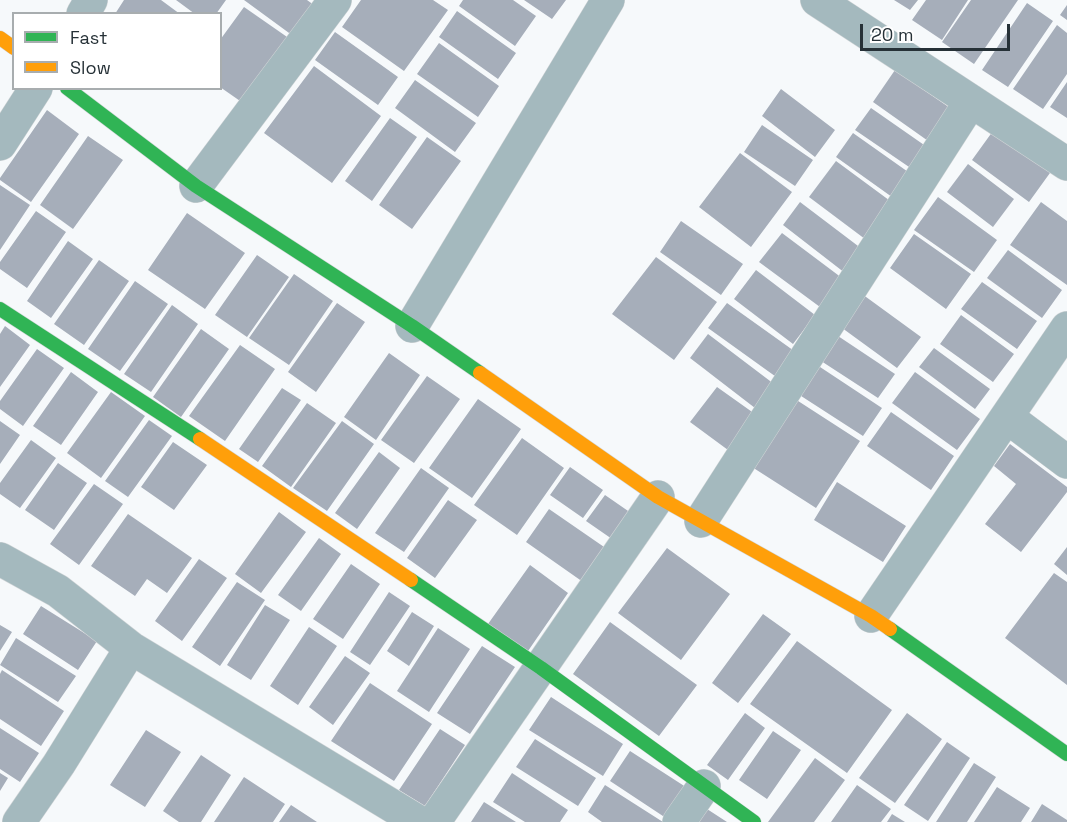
<!DOCTYPE html>
<style>
body{margin:0}
#map{position:relative;width:1067px;height:822px;overflow:hidden;background:#f6f9fb;font-family:"Space Grotesk",sans-serif}
canvas{display:block}
.legend{position:absolute;left:12px;top:12px;width:210px;height:78px;box-sizing:border-box;background:#fff;border:2px solid #a8adaf;margin:0;padding:8px 10px;list-style:none;font-size:18px;color:#263137}
.legend li{display:flex;align-items:center;gap:12px;height:30px}
.legend b{width:30px;border:2px solid #a8adaf}
.scale{position:absolute;left:860px;top:24px;width:150px;height:27px;box-sizing:border-box;border:3px solid #263137;border-top:0;padding-left:8px;font-size:18px;line-height:21px;white-space:nowrap;color:#263137;-webkit-text-stroke:4px #fff;paint-order:stroke}
</style>
<div id="map">
<canvas width="1067" height="822"></canvas>
<ul class="legend">
<li><b style="height:8px;background:#30b455"></b>Fast</li>
<li><b style="height:8px;background:#ff9f0a"></b>Slow</li>
</ul>
<div class="scale">20 m</div>
</div>
<script>
const ctx = document.querySelector('canvas').getContext('2d');
ctx.lineJoin = 'round';
function fill(path, color) {
  ctx.fillStyle = color;
  ctx.fill(path, 'evenodd');
}
function toPath(rows) {
  const path = new Path2D();
  for (const r of rows) {
    path.moveTo(r[0], r[1]);
    for (let i = 2; i < r.length; i += 2) path.lineTo(r[i], r[i + 1]);
  }
  return path;
}
function trace(path, color, width, dash) {
  ctx.strokeStyle = color;
  ctx.lineWidth = width;
  ctx.lineCap = dash ? 'butt' : 'round';
  ctx.setLineDash(dash || []);
  ctx.stroke(path);
}
fill(toPath([
 [124,0,161,0,180,14,115,14],
 [176,0,226,0,216,14,195,14],
 [244,0,307,0,322,11,300,41],
 [361,0,433,0,448,10,404,71,342,27],
 [463,0,513,0,536,16,515,46,459,6],
 [524,0,566,0,552,19],
 [894,0,918,0,910,10],
 [926,0,968,0,942,40,912,20],
 [971,0,1018,0,974,64,942,42],
 [1027,3,1053,21,1008,87,982,70],
 [1067,5,1067,20,1060,15],
 [244,7,290,39,243,103,220,87,220,40],
 [457,11,516,53,498,79,439,37],
 [1057,25,1067,33,1067,74,1043,109,1013,89],
 [335,32,398,77,378,105,315,60],
 [439,43,499,86,478,117,417,74],
 [314,66,381,116,332,183,264,133],
 [895,70,953,110,931,143,873,102],
 [415,80,476,123,455,152,395,108],
 [1067,82,1067,118,1050,107],
 [781,89,835,130,815,157,762,116],
 [871,108,927,147,912,169,855,130],
 [47,110,79,134,31,202,0,180,0,178],
 [390,118,417,137,372,201,345,181],
 [998,124,1055,166,1029,202,972,160],
 [762,125,813,160,795,186,744,152],
 [853,133,911,174,892,197,836,157],
 [88,136,123,160,73,229,40,205],
 [427,137,461,161,412,229,379,205],
 [740,153,792,192,751,247,699,207],
 [836,161,897,206,869,242,809,197],
 [968,164,1014,199,993,227,947,192],
 [0,185,30,205,0,250],
 [938,197,997,240,974,272,914,230],
 [800,202,862,249,845,273,783,225],
 [1041,202,1067,221,1067,285,1010,245],
 [36,211,66,232,27,288,0,269,0,262],
 [187,213,245,253,205,309,148,270],
 [681,221,743,264,721,295,660,252],
 [782,233,842,278,820,307,759,262],
 [914,234,971,274,946,309,890,268],
 [68,241,93,259,51,318,27,301],
 [1008,250,1062,290,1042,318,987,278],
 [257,255,289,277,247,337,215,315],
 [656,257,717,302,674,360,612,314],
 [99,260,129,281,84,345,54,324],
 [756,270,815,315,793,344,734,299],
 [294,274,333,301,289,365,249,338],
 [135,281,168,304,120,371,88,349],
 [982,282,1037,321,1017,349,961,309],
 [862,294,921,337,897,368,838,325],
 [337,303,365,322,316,392,288,372],
 [727,303,797,353,779,379,708,328],
 [172,305,198,324,151,392,124,374],
 [961,315,1014,354,993,382,940,344],
 [5,326,30,345,0,387,0,334],
 [201,329,229,349,181,417,153,397],
 [708,334,774,384,755,408,690,358],
 [835,334,895,374,878,398,818,359],
 [240,345,275,369,225,441,189,416],
 [934,348,990,389,975,409,919,367],
 [37,349,64,368,23,426,0,409,0,401],
 [389,353,420,375,376,440,344,417],
 [817,365,882,408,863,436,798,394],
 [71,372,98,392,61,445,33,426],
 [915,372,980,419,957,450,892,403],
 [427,376,460,399,414,463,381,440],
 [717,387,755,414,728,450,690,422],
 [282,388,301,400,258,462,239,449],
 [111,392,145,416,101,478,67,453],
 [478,399,521,429,472,498,429,468],
 [795,399,860,441,816,508,752,467],
 [307,403,336,423,291,487,262,466],
 [891,412,954,456,931,490,867,446],
 [149,420,172,436,128,497,105,481],
 [0,421,20,435,0,464],
 [342,421,374,444,327,511,293,488],
 [522,438,564,468,517,535,474,505],
 [31,440,56,458,20,508,0,494,0,483],
 [173,442,207,465,174,510,141,487],
 [1010,444,1067,487,1067,492,1021,552,985,524,1016,484,994,466],
 [379,452,400,468,357,529,335,513],
 [58,463,87,483,54,530,25,510],
 [570,467,603,490,583,518,550,495],
 [421,468,449,488,404,552,375,533],
 [837,482,906,526,883,562,814,520],
 [94,484,123,504,79,565,50,544],
 [605,495,631,513,612,539,586,521],
 [448,500,477,520,435,578,407,558],
 [549,509,607,549,583,582,526,542],
 [279,512,306,532,261,593,235,574],
 [128,514,192,558,167,593,147,579,135,596,91,566],
 [319,538,341,554,301,611,278,595],
 [1067,547,1067,575,1054,564],
 [667,548,730,594,681,660,618,613],
 [199,559,227,578,182,641,155,621],
 [351,564,380,584,343,639,313,619],
 [530,565,568,593,528,651,488,624],
 [1054,573,1067,582,1067,685,1005,638],
 [237,582,265,600,220,666,192,647],
 [389,592,410,606,370,665,350,652],
 [265,605,290,620,251,680,227,665],
 [41,606,97,641,78,670,23,634],
 [412,612,434,626,409,666,387,651],
 [763,614,791,634,738,703,712,683],
 [610,622,697,685,659,736,573,674],
 [0,625,12,632,0,651],
 [309,627,337,646,298,705,270,686],
 [438,628,470,649,429,712,397,691],
 [16,638,76,676,58,702,0,665],
 [797,641,892,710,847,773,750,704],
 [482,646,515,667,470,734,437,713],
 [345,656,370,673,333,725,309,707],
 [2,670,64,711,41,746,0,719,0,674],
 [370,683,432,724,394,781,331,741],
 [551,697,623,744,603,776,529,730],
 [745,713,765,728,728,780,707,765],
 [907,713,942,739,895,803,859,778],
 [0,728,39,753,20,782,0,769],
 [440,729,465,745,425,806,399,790],
 [146,730,181,752,145,807,110,785],
 [773,731,801,750,767,799,739,780],
 [535,739,596,778,578,806,516,767],
 [947,742,970,758,928,821,904,805],
 [630,751,692,791,672,822,610,781],
 [201,755,231,775,201,822,179,822,163,811],
 [815,758,845,780,814,822,768,822],
 [974,763,996,777,967,822,936,822],
 [0,773,8,778,0,791],
 [512,773,568,810,560,822,525,822,493,802],
 [244,777,285,804,273,822,214,822],
 [605,785,663,822,602,822,588,812],
 [857,785,891,809,881,822,831,822],
 [997,787,1030,808,1021,822,974,822],
 [484,802,516,822,471,822],
 [1042,804,1067,820,1067,822,1031,822],
 [291,805,317,822,279,822],
 [707,809,727,822,699,822],
 [892,814,905,822,887,822]
]), '#a6aeba');
const street = toPath([
 [817,0,1067,164],
 [83,14,91,0],
 [0,144,36,88],
 [196,186,335,0],
 [412,326,608,0],
 [1007,417,1067,462],
 [701,521,971,101],
 [0,559,58,591,131,648,419,822],
 [871,616,1067,328],
 [19,822,59,764,131,648],
 [434,822,658,497],
 [679,822,704,786]
]);
const fast = toPath([
 [67,88,196,186,412,326,480,373],
 [0,309,200,439],
 [411,580,541,668,754,822],
 [890,629,1067,754]
]);
const slow = toPath([
 [0,38,14,48],
 [480,373,658,497,871,616,890,629],
 [200,439,411,580]
]);
trace(street, '#d1d5d7', 34);
trace(fast, '#d1d5d7', 15);
trace(slow, '#d1d5d7', 15);
trace(street, '#a4b9be', 33);
trace(fast, '#30b455', 14);
trace(slow, '#ff9f0a', 14);
</script>
